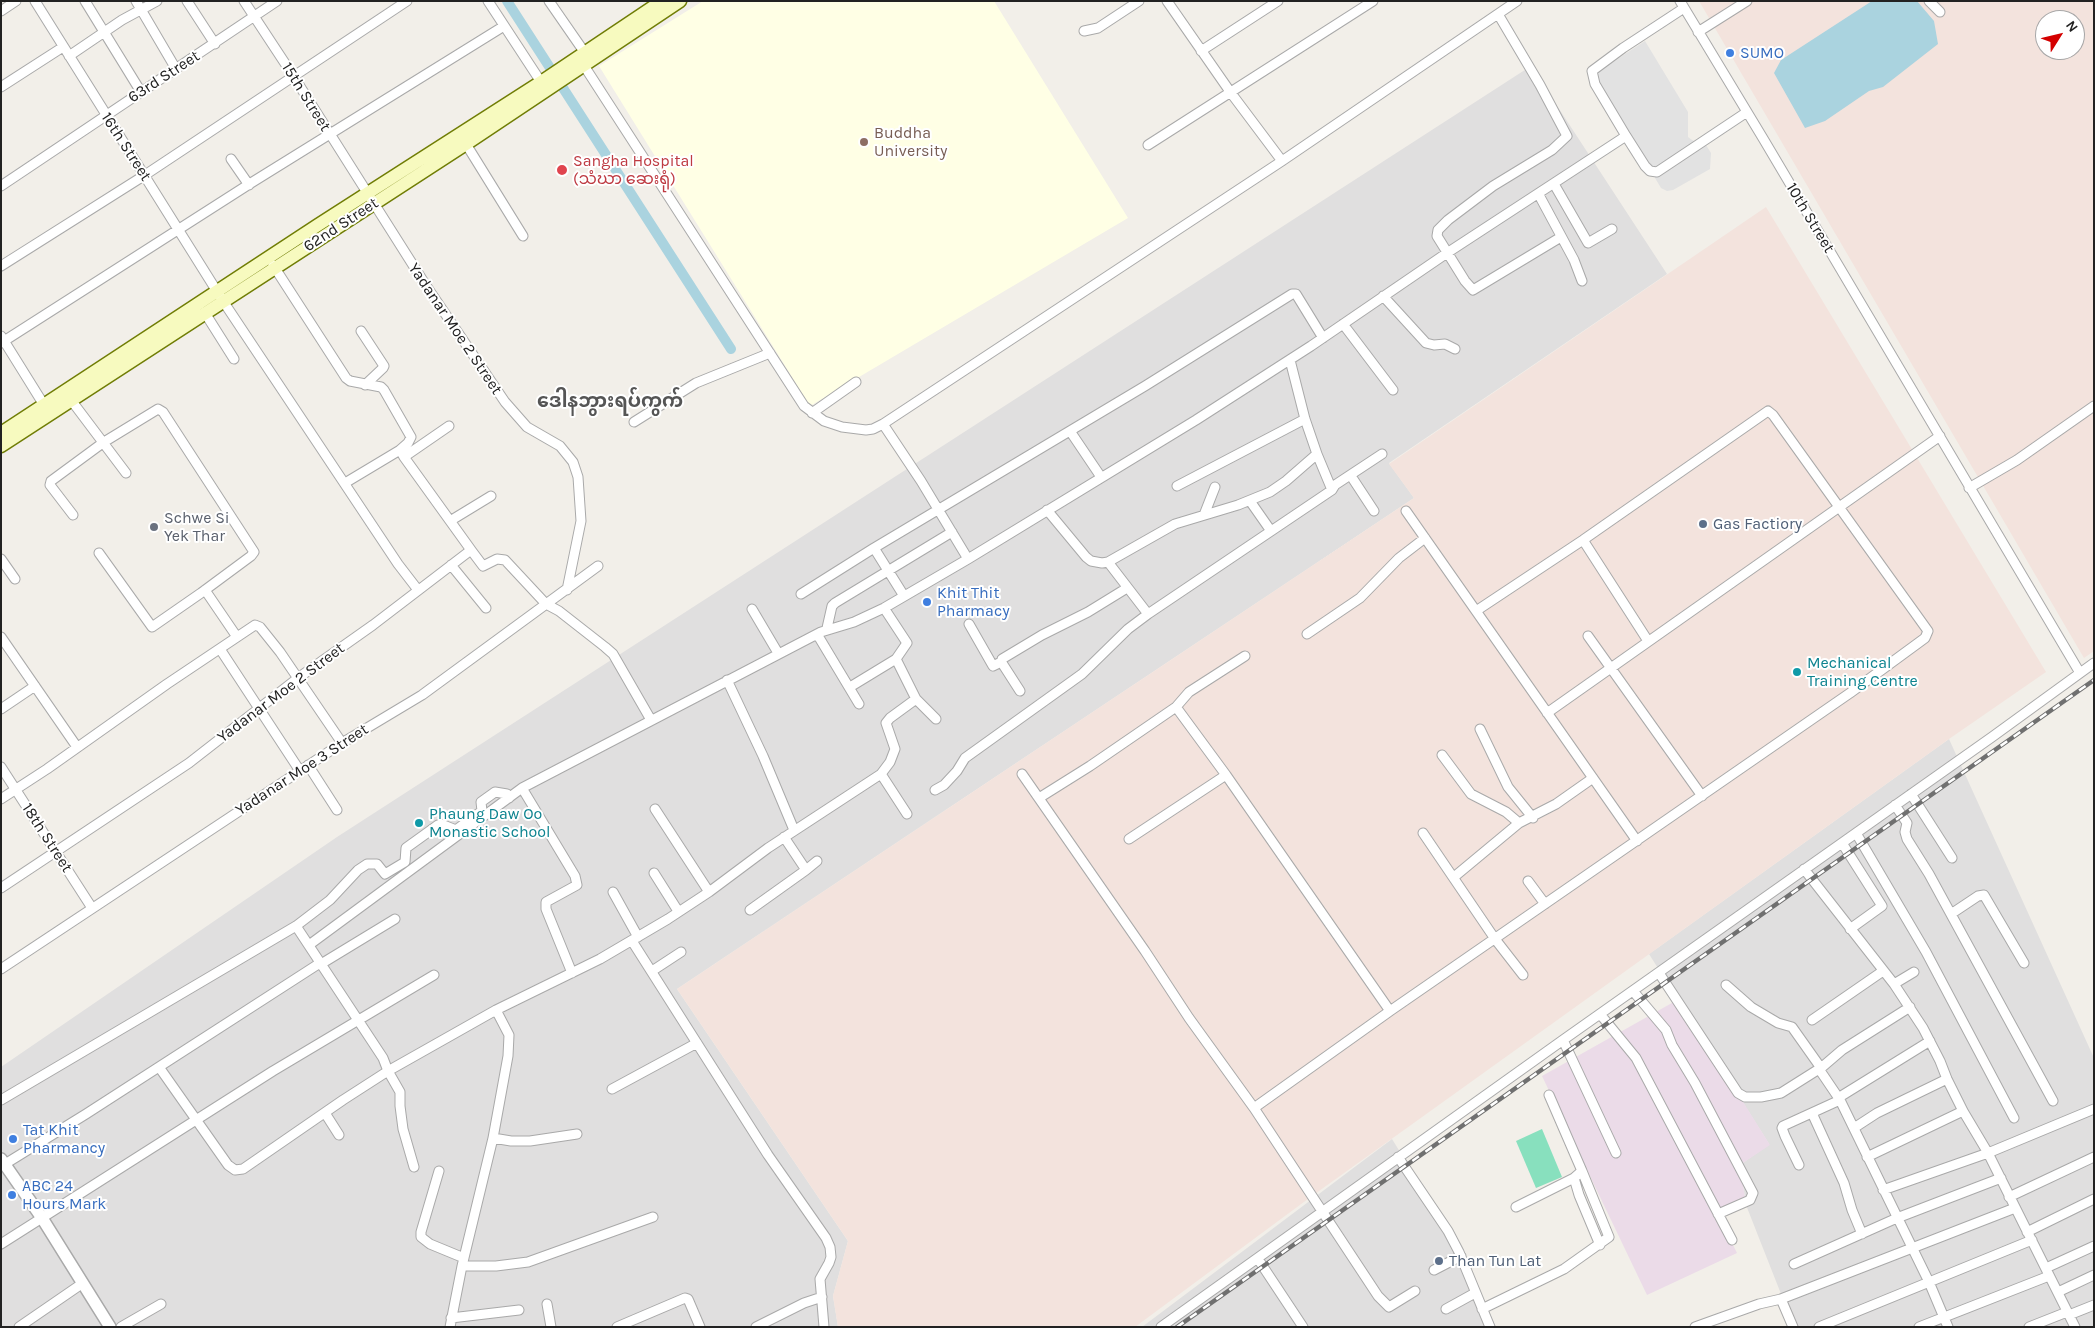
<!DOCTYPE html>
<meta charset="utf-8">
<style>
body{margin:0}
#map{position:relative;width:2095px;height:1328px;overflow:hidden;background:#f2efe9;font-family:Karla,sans-serif}
canvas{display:block}
.frame{position:absolute;inset:0;border:2px solid #222;pointer-events:none}
.north{position:absolute;left:2035px;top:10px;width:50px;height:50px;box-sizing:border-box;background:#fff;border:1px solid #a7a7a7;border-radius:50%;rotate:54deg;font-size:14px;font-weight:700;line-height:20px;text-align:center;color:#222}
.north::after{content:'';display:block;margin:auto;width:18px;height:22px;background:#d40000;clip-path:polygon(50% 0,100% 100%,50% 72%,0 100%)}
</style>
<div id="map">
<canvas width="2095" height="1328"></canvas>
<div class="frame"></div>
<div class="north">N</div>
</div>
<script>
const ctx = document.querySelector('canvas').getContext('2d');
ctx.lineJoin = 'round';
function fill(path, color) {
  ctx.fillStyle = color;
  ctx.fill(path, 'evenodd');
}
function toPath(rows) {
  const path = new Path2D();
  for (const r of rows) {
    path.moveTo(r[0], r[1]);
    for (let i = 2; i < r.length; i += 2) path.lineTo(r[i], r[i + 1]);
  }
  return path;
}
function trace(path, color, width, dash) {
  ctx.strokeStyle = color;
  ctx.lineWidth = width;
  ctx.lineCap = dash ? 'butt' : 'round';
  ctx.setLineDash(dash || []);
  ctx.stroke(path);
}
function drawText(font, color, halo, rows, align = 'center') {
  ctx.font = font + ' Karla,"Noto Sans Myanmar",sans-serif';
  ctx.lineWidth = 4;
  ctx.setLineDash([]);
  ctx.textBaseline = 'middle';
  ctx.strokeStyle = halo;
  ctx.fillStyle = color;
  for (const [text, x, y, turn = 0] of rows) {
    ctx.save();
    ctx.translate(x, y);
    ctx.rotate((+turn || 0) * Math.PI / 180);
    ctx.textAlign = isNaN(turn) ? turn : align;
    if (halo) ctx.strokeText(text, 0, 0);
    ctx.fillText(text, 0, 0);
    ctx.restore();
  }
}
fill(toPath([
 [1531,66,1667,274,1389,463,1414,498,677,989,848,1241,833,1296,838,1327,1,1327,1,1067,337,837],
 [1949,739,2094,1058,2094,1327,1794,1327,1746,1205,1740,1165,1769,1144,1649,954],
 [1392,1139,1462,1252,1496,1327,1142,1327]
]), '#e0dfdf');
fill(toPath([
 [1679,999,1770,1145,1740,1165,1746,1205,1720,1219,1737,1253,1647,1295,1542,1076]
]), '#ebdbe8');
fill(toPath([
 [703,1,994,1,1128,218,810,406,599,66]
]), '#ffffe5');
fill(toPath([
 [1699,1,2094,1,2094,651,2084,658],
 [2045,20,2075,20,2075,50,2045,50],
 [1766,207,2046,672,1949,739,1312,1196,1135,1327,838,1327,833,1296,848,1241,677,989,1414,498,1389,464]
]), '#f3e3dd');
fill(toPath([
 [1542,1129,1562,1177,1536,1188,1516,1141]
]), '#88e0be');
fill(toPath([
 [1645,41,1688,112,1688,137,1692,140,1706,145,1711,153,1710,169,1673,190,1667,191,1661,188,1596,79,1596,73]
]), '#e2e2e2');
fill(toPath([
 [1872,1,1917,1,1934,21,1938,44,1883,87,1869,91,1825,121,1805,128,1774,73,1781,60]
]), '#aad3df');
trace(toPath([
 [507,1,731,349]
]), '#aad3df', 10);
const minor = toPath([
 [35,1,223,301,398,564,418,590],
 [85,1,141,92],
 [136,1,176,69],
 [187,1,215,44],
 [244,1,294,77,425,284,505,402,527,427,560,446,573,462,578,477,581,521,567,590],
 [488,1,541,82],
 [549,1,585,53],
 [1167,1,1231,93,1282,161],
 [1680,1,1764,140,2080,673],
 [1929,1,1940,12],
 [1684,8,1623,48,1592,71,1595,84,1626,136,1645,166,1650,171,1657,172,1747,112],
 [1,11,16,1],
 [1498,14,1540,85,1567,136,1552,150,1493,186,1448,220,1438,230,1437,236,1465,281,1473,290,1561,237],
 [1084,31,1098,28,1139,1],
 [1698,32,1747,1],
 [1201,51,1278,1],
 [69,56,122,20,157,1],
 [581,61,804,406,824,421,842,427,866,430,873,429,883,424,1282,161,1517,1],
 [1,87,63,47],
 [466,144,523,236],
 [1148,145,1373,1],
 [231,159,249,185],
 [1554,184,1588,243,1612,229],
 [1,186,277,1],
 [1539,195,1574,260,1582,281],
 [273,265,346,378,350,381,381,387,384,390,411,437,408,443,400,450,404,457,471,550],
 [1,266,145,175,407,1],
 [1383,296,1426,343,1434,345,1445,344,1455,349],
 [205,313,234,359],
 [1343,324,1393,390],
 [361,331,384,366,383,368,365,385],
 [1,336,44,405],
 [1,343,251,183,504,26],
 [68,396,126,473],
 [812,413,856,382],
 [634,422,696,383,770,353],
 [883,424,921,481,968,559],
 [1070,431,1101,477],
 [1317,454,1332,490],
 [404,457,449,426],
 [1351,476,1374,511],
 [345,483,400,450],
 [1177,486,1305,419],
 [1969,488,2017,460,2094,406],
 [1250,501,1271,531],
 [1047,510,1086,557,1091,561,1102,563,1108,562,1175,524,1238,505,1270,492,1286,481,1317,454,1305,419,1290,360],
 [1406,511,1637,841],
 [73,515,50,485,51,481,104,442,158,409,163,412,254,552,251,556,201,593,152,627,99,553],
 [1204,515,1215,487],
 [450,521,491,496],
 [1583,540,1648,641],
 [874,548,904,596],
 [1,559,15,579],
 [1108,562,1148,614],
 [451,565,486,608],
 [205,590,237,637],
 [801,594,874,548,1145,386,1292,294,1296,294,1323,338],
 [752,609,778,653],
 [969,624,993,666,1001,662],
 [827,628,832,606,835,603,952,532],
 [817,634,859,704],
 [1307,634,1360,598,1399,558,1425,538],
 [1588,636,1702,796],
 [1,637,77,747],
 [220,649,300,771],
 [727,680,763,756,794,830],
 [850,687,896,659],
 [1020,691,1002,663,1002,659,1042,635,1088,612,1127,588],
 [916,699,936,719],
 [1176,707,1226,775,1390,1011,1850,693,1925,638,1928,631,1773,415,1768,411,1583,540,1476,611],
 [1,709,35,686],
 [1547,713,1940,436],
 [1480,729,1508,787,1533,818],
 [1442,755,1471,794,1506,812,1519,823],
 [308,765,337,810],
 [1,767,92,908],
 [881,774,907,814],
 [1022,774,1145,951,1189,1018,1254,1108,1378,1296,1389,1307,1415,1291],
 [522,788,575,876,577,885,546,902,546,909,572,973],
 [935,790,944,785,957,771,965,758,1082,674,1128,629,1148,614,1332,490,1335,485,1382,454],
 [1911,794,1952,858],
 [1039,798,1090,766,1176,707,1189,692,1245,656],
 [1,799,47,769,167,684,255,625,260,627,280,652,342,743],
 [1895,805,1907,823,1905,832,1907,839,1929,874,2053,1101],
 [655,809,709,892],
 [1423,833,1495,939,1523,975],
 [1856,833,1926,952,2014,1118],
 [1129,839,1226,775],
 [1842,843,1882,906,1850,929],
 [1804,869,1894,984,1923,1028,1940,1061,1947,1079,1963,1111,1988,1153,2075,1327],
 [806,870,817,861],
 [654,873,678,911],
 [1454,877,1519,823,1556,804,1593,778],
 [1528,881,1545,904],
 [1,888,189,763,298,678,373,625,471,550,483,566,497,559,505,560,546,604,559,611,605,647,613,654,651,720],
 [613,892,638,937],
 [750,910,806,870,784,837],
 [1951,914,1978,896,1984,895,2024,963],
 [296,926,330,900,358,870,367,864,377,864,385,874,405,862,406,848,438,825,441,824,456,830,482,811,481,802,495,792,507,794,509,798],
 [632,941,768,1155,826,1238,830,1247,831,1257,829,1263,820,1279,824,1327],
 [309,945,522,788,821,632,854,622,884,608,968,559,1196,420,1311,346,1447,253,1626,136],
 [321,964,395,919],
 [1,969,342,743,422,695,598,566],
 [652,971,681,952],
 [1659,973,1738,1093,1745,1097,1761,1097,1781,1093,1819,1069,1840,1100,1929,1282,1948,1327],
 [1894,984,1914,972],
 [1726,985,1751,1007,1778,1023,1792,1027,1821,1068,1819,1069],
 [1633,991,1666,1030,1672,1045,1695,1083,1753,1193,1750,1200,1718,1214],
 [1600,1014,1636,1058,1732,1240],
 [1812,1020,1883,971],
 [1563,1040,1616,1153],
 [159,1067,228,1165,235,1170,243,1169,343,1100,388,1071,400,1092,400,1106,403,1129,414,1167],
 [1821,1068,1842,1050,1910,1007],
 [612,1089,697,1043],
 [1838,1098,1930,1041],
 [1,1100,296,926,383,1058,388,1071,496,1010,600,959,668,919,709,892,768,848,881,774,890,762,895,749,886,723,890,718,916,699,896,659,907,643,884,608],
 [1254,1108,1390,1011],
 [325,1113,339,1135],
 [1812,1113,1844,1183,1852,1210,1862,1234],
 [1854,1128,1877,1113,1947,1079],
 [493,1138,511,1141,530,1141,577,1134],
 [1398,1157,1448,1231,1459,1252,1490,1327],
 [1867,1157,1963,1111],
 [5,1164,86,1114,320,963],
 [1799,1165,1785,1136,1782,1128,1783,1126,1840,1100],
 [439,1171,421,1232,421,1237,430,1244,464,1258],
 [1574,1178,1579,1195,1600,1245],
 [1883,1190,1988,1153,2094,1109],
 [2009,1197,2094,1157],
 [1516,1207,1574,1178,1582,1171,1549,1095],
 [2027,1232,2094,1199],
 [1,1244,273,1071,434,975],
 [1258,1259,1303,1327],
 [1794,1264,1897,1218,2001,1178],
 [462,1266,496,1266,528,1262,653,1217],
 [2046,1268,2094,1246],
 [1434,1270,1461,1256],
 [2058,1292,2094,1275],
 [1781,1299,2015,1208],
 [547,1304,551,1327],
 [1446,1309,1475,1293],
 [1482,1309,1564,1269,1609,1237,1582,1171],
 [2069,1315,2094,1305],
 [451,1318,519,1310],
 [19,1327,83,1283],
 [121,1327,161,1304],
 [450,1327,462,1266,493,1138,508,1056,509,1035,496,1010],
 [617,1327,685,1298,688,1299,700,1327],
 [756,1327,804,1303,822,1297],
 [1161,1327,1563,1040,1992,737,2094,663],
 [1695,1327,1759,1304,1781,1299,1793,1327],
 [1819,1327,2032,1240],
 [1919,1327,2049,1276],
 [2029,1327,2067,1312]
]);
const tertiary = toPath([
 [1,1159,42,1218,110,1327]
]);
const secondary = toPath([
 [1,433,318,225,541,82,662,1],
 [1,446,466,144,680,1]
]);
trace(minor, '#a9a9a9', 11);
trace(tertiary, '#a9a9a9', 14);
trace(secondary, '#707d05', 15);
trace(minor, '#fff', 9);
trace(tertiary, '#fff', 11);
trace(secondary, '#f7fabf', 12);
const rail = toPath([
 [1177,1327,2094,680]
]);
trace(rail, '#707070', 4.5);
trace(rail, '#fff', 2.5, [8]);
for (const [x, y, r, color] of [
 [1730,53,5,"#3f7fe0"],
 [864,142,5,"#8d6e63"],
 [562,170,6,"#e0444e"],
 [1703,524,5,"#5c6f8a"],
 [154,527,5,"#6b7280"],
 [927,602,5,"#3f7fe0"],
 [1797,672,5,"#0f9aa8"],
 [419,823,5,"#0f9aa8"],
 [13,1139,5,"#3f7fe0"],
 [12,1195,5,"#3f7fe0"],
 [1439,1261,5,"#5c6f8a"]
]) {
  const dot = new Path2D();
  dot.arc(x, y, r, 0, 2 * Math.PI);
  ctx.fillStyle = color;
  ctx.fill(dot);
  trace(dot, '#fff', 2);
}
drawText('16px', '#366cbe', '#fff', [
 ["SUMO",1740,53],
 ["Khit Thit",937,593],
 ["Pharmacy",937,611],
 ["Tat Khit",23,1130],
 ["Pharmancy",23,1148],
 ["ABC 24",22,1186],
 ["Hours Mark",22,1204]
], 'left');
drawText('16px', '#222', '#fff', [
 ["63rd Street",164,77,-33],
 ["15th Street",306,97,58],
 ["16th Street",126,147,57],
 ["10th Street",1810,218,59],
 ["62nd Street",341,225,-33],
 ["Yadanar Moe 2 Street",455,329,56],
 ["Yadanar Moe 2 Street",281,693,-37],
 ["Yadanar Moe 3 Street",302,770,-33],
 ["18th Street",47,838,57]
]);
drawText('16px', '#785e54', '#fff', [
 ["Buddha",874,133],
 ["University",874,151]
], 'left');
drawText('16px', '#be3a42', '#fff', [
 ["Sangha Hospital",573,161],
 ["(သံဃာ ဆေးရုံ)",573,179]
], 'left');
drawText('16px', '#5b616d', '#fff', [
 ["Schwe Si",164,518],
 ["Yek Thar",164,536]
], 'left');
drawText('16px', '#4e5e75', '#fff', [
 ["Gas Factiory",1713,524],
 ["Than Tun Lat",1449,1261]
], 'left');
drawText('16px', '#0d838f', '#fff', [
 ["Mechanical",1807,663],
 ["Training Centre",1807,681],
 ["Phaung Daw Oo",429,814],
 ["Monastic School",429,832]
], 'left');
drawText('bold 19px', '#555', '#fff', [
 ["ဒေါနဘွားရပ်ကွက်",610,402]
]);
</script>
